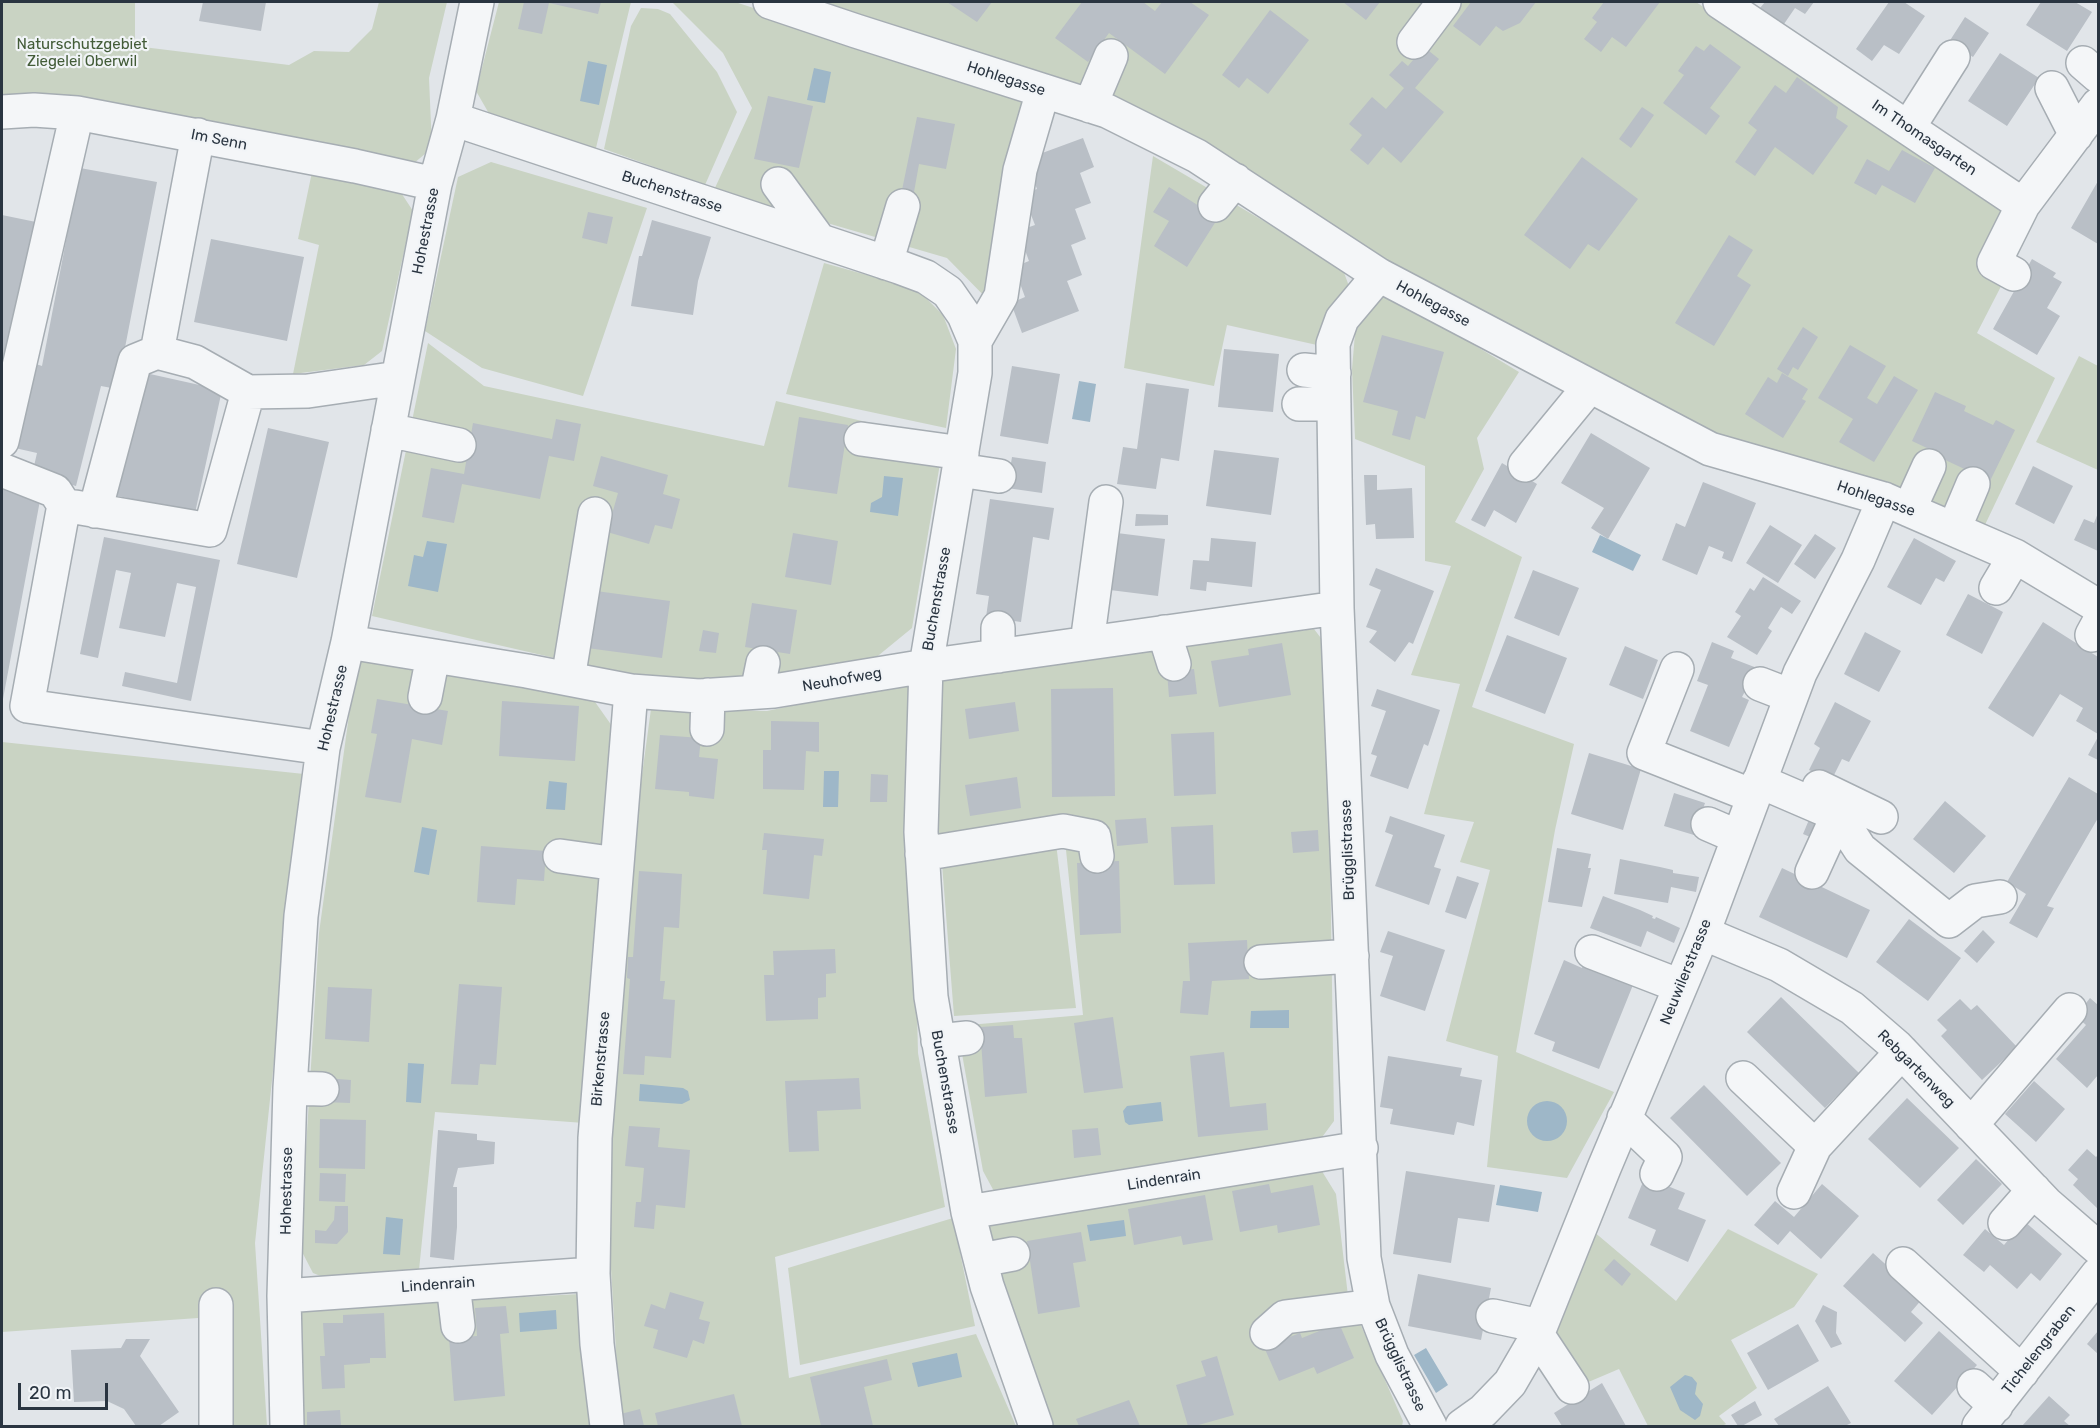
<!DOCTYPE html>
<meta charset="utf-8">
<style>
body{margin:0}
#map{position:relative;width:2100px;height:1428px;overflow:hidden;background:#e1e5e9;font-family:Rubik,sans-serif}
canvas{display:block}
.frame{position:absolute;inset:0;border:3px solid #2a3541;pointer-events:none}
.scale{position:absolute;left:18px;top:1383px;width:90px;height:27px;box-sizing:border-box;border:3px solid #2a3541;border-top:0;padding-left:8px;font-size:18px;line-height:21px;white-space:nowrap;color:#2a3541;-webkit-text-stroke:4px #f1f4f7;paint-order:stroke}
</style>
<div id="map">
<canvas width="2100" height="1428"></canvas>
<div class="frame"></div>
<div class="scale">20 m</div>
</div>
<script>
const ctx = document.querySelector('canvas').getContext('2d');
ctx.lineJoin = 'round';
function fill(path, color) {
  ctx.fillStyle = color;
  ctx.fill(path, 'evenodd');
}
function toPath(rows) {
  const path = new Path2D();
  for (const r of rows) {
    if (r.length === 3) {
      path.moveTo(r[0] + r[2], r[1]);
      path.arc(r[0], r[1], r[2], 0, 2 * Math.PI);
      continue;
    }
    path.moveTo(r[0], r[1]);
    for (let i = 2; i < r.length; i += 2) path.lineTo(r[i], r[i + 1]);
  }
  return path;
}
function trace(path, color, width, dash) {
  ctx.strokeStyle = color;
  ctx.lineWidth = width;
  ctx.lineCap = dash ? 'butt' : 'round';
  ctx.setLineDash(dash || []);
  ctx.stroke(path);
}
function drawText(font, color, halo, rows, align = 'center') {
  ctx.font = font + ' Rubik,sans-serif';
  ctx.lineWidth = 4.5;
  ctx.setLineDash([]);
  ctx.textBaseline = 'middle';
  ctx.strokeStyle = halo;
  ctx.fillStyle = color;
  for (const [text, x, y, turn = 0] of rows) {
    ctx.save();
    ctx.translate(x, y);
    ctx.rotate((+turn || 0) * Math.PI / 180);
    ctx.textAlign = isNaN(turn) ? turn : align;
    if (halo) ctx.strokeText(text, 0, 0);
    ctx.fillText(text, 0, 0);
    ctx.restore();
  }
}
fill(toPath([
 [2,2,135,2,135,46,289,65,314,51,349,52,372,29,379,2,447,2,429,78,432,148,413,164,2,96],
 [499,2,631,2,595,152,491,117,476,91],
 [672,2,735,2,1029,97,995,307,947,258,714,190,752,108,723,53],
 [810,2,1696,2,2031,228,1977,333,2055,378,1983,529,1714,439,1389,266,1231,161,1126,101],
 [641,8,658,9,670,14,717,72,737,112,705,185,604,149,631,26],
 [1153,156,1342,267,1350,289,1326,347,1227,325,1214,386,1124,368],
 [491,162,647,208,583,396,482,368,425,331,458,177],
 [312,172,394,182,413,211,382,351,364,365,293,374,319,245,298,239],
 [824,263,917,289,943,315,956,349,946,428,786,394],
 [1386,292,1519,372,1477,438,1484,469,1455,522,1522,557,1472,707,1574,744,1555,830,1516,1052,1614,1092,1567,1178,1487,1167,1498,1056,1446,1041,1490,870,1460,862,1474,822,1424,814,1460,684,1411,675,1451,566,1425,561,1425,466,1355,439,1352,369,1356,322],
 [428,343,484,386,764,446,776,401,944,440,912,628,868,664,740,682,649,684,559,659,372,616],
 [2079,356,2098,366,2098,470,2036,442],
 [1314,629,1327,646,1334,1121,1317,1144,996,1195,983,1171,957,1026,1083,1015,1063,821,932,843,939,679],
 [357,657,588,692,612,726,590,978,584,1123,435,1112,418,1280,338,1283,313,1273,300,1248,319,933],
 [909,681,918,1053,945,1207,775,1257,789,1378,976,1334,1016,1426,624,1426,619,1399,608,1221,622,922,651,709,767,711],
 [2,742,304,774,255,1243,267,1426,232,1426,226,1316,2,1332],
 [1056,843,1076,1008,954,1016,942,864],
 [1320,1168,1336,1194,1348,1296,1403,1421,1402,1426,1047,1426,978,1220],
 [953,1218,975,1326,800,1365,788,1268],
 [1728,1229,1818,1274,1794,1307,1731,1340,1757,1388,1719,1416,1726,1424,1722,1426,1648,1426,1619,1369,1586,1383,1554,1334,1593,1231,1676,1301],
 [580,1294,596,1426,301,1426,296,1309]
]), '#c9d3c3');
fill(toPath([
 [588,61,607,65,599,105,580,101],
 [814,68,831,72,825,103,807,100],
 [1079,381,1096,384,1090,422,1072,419],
 [884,476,903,478,898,516,870,512,871,503,882,497],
 [1600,535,1641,555,1633,571,1592,552],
 [427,541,447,544,438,592,408,586,414,555,423,557],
 [824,771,839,771,838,807,823,807],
 [549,781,567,783,565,810,546,809],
 [422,827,437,830,429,875,414,872],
 [1289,1010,1289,1028,1250,1028,1251,1011],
 [408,1063,424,1064,421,1103,406,1102],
 [640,1084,683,1088,688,1091,690,1100,682,1104,639,1101],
 [1547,1121,20],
 [1161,1102,1163,1121,1129,1125,1125,1122,1123,1111,1127,1106],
 [1500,1185,1542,1192,1538,1212,1496,1205],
 [386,1217,403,1219,400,1255,383,1254],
 [1124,1220,1126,1236,1090,1241,1087,1225],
 [556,1310,557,1329,520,1332,519,1313],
 [1426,1348,1448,1385,1436,1393,1414,1355],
 [957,1353,962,1377,918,1387,912,1363],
 [1685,1375,1692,1377,1697,1383,1695,1394,1703,1404,1700,1416,1695,1420,1680,1410,1670,1387]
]), '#9eb7c8');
fill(toPath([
 [203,2,266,2,261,31,199,21],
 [524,2,601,2,598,14,549,3,542,34,518,29],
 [947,2,992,2,977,22],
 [1082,2,1143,2,1155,11,1162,2,1190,2,1209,15,1165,74,1109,33,1088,62,1055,38],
 [1343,2,1380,2,1366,20],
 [1471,2,1536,2,1520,23,1503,31,1496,26,1480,46,1453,26],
 [1604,2,1660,2,1626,47,1612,37,1601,52,1584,39,1597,22,1592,18],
 [1765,2,1814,2,1805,14,1795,8,1784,24,1760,8],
 [1889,2,1904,2,1925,16,1899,54,1884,45,1872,61,1856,49],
 [2041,2,2075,2,2092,12,2067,51,2026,25],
 [1270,10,1309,40,1268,94,1247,78,1239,88,1222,75],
 [1965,17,1989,33,1973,57,1949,42],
 [1710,44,1741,67,1710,108,1720,116,1706,135,1663,103,1684,75,1678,71,1696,46,1704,51],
 [1424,47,1439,59,1415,88,1444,112,1401,163,1383,147,1368,165,1350,150,1362,135,1349,124,1372,97,1386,109,1404,88,1389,75,1402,61,1408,66],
 [2000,53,2039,78,2007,126,1968,101],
 [1797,77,1838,107,1836,118,1848,126,1813,175,1775,147,1755,176,1735,162,1757,130,1748,123,1775,85,1786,93],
 [768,96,813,106,799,168,754,159],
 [1642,107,1654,115,1631,148,1619,139],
 [917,117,955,124,946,169,919,164,914,192,902,190],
 [1083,138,1094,167,1080,173,1091,203,1075,209,1086,239,1071,245,1082,275,1067,281,1079,311,1022,333,1011,303,1025,297,1014,267,1029,261,1018,231,1035,225,1023,194,1037,189,1026,159],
 [1902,150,1935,168,1915,203,1882,185,1876,195,1854,183,1867,159,1889,171],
 [1582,157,1638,199,1599,251,1588,244,1570,269,1524,235],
 [80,168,157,182,117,389,101,386,76,486,32,475,37,453,15,448,36,364,42,366],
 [2098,181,2098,244,2071,228],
 [1169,187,1218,218,1187,267,1154,246,1169,221,1153,212],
 [588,212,613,217,607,244,582,238],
 [2,215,36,222,2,379],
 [652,220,711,237,698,281,693,315,631,306,639,256,642,256],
 [1729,235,1753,250,1737,276,1751,285,1714,346,1675,323],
 [211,239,304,257,287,341,194,322],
 [2032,259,2056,273,2053,277,2062,282,2047,308,2060,316,2037,355,1993,329],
 [1803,327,1818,337,1798,370,1793,367,1788,376,1777,369],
 [1382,335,1444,352,1425,419,1416,416,1410,440,1392,435,1398,411,1363,402],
 [1850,345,1886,366,1867,398,1877,404,1894,376,1918,390,1874,462,1839,442,1853,419,1818,398],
 [1224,349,1279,354,1273,412,1218,407],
 [1012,366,1060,374,1048,444,1000,436],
 [141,372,222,390,195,513,114,495],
 [1782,373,1808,389,1802,399,1806,401,1783,438,1745,414,1768,377,1777,383],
 [1146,383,1189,389,1179,461,1161,458,1156,489,1117,484,1123,447,1137,449],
 [1935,392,1966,406,1964,411,1993,425,1996,420,2015,430,1990,481,1941,458,1942,455,1912,441],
 [799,417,848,425,837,494,788,487],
 [556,419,581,424,574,461,549,456,540,499,462,484,454,523,422,517,431,468,464,474,473,423,552,439],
 [268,428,329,442,297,578,237,564],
 [1591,433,1650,468,1608,539,1591,528,1604,508,1561,483],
 [1214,450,1279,458,1271,515,1206,506],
 [601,456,668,475,663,494,680,499,672,529,655,525,649,544,607,532,618,493,593,486],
 [1012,457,1046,462,1042,493,1007,488],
 [1502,463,1537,484,1516,523,1494,510,1485,527,1471,520],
 [2033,466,2073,486,2054,524,2015,504],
 [1364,475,1377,475,1377,490,1412,488,1414,538,1376,539,1375,524,1366,525],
 [1703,482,1756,503,1732,562,1722,558,1724,552,1709,546,1697,575,1662,560,1676,523,1685,527],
 [2,488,41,495,3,699,2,699],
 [990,499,1054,508,1049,540,1033,537,1021,622,986,617,989,596,976,594],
 [2098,513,2098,551,2074,540,2084,519,2094,523],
 [1136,514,1168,515,1168,525,1135,526],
 [1770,525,1802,545,1778,583,1746,563],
 [793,533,838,541,831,585,785,577],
 [1117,533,1165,539,1158,596,1110,590],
 [1815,534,1836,548,1815,579,1794,564],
 [104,537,220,560,191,701,122,686,125,672,177,683,196,587,177,583,165,637,119,628,131,573,116,570,98,658,80,654],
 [1211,538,1256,542,1252,587,1207,582,1206,591,1190,589,1193,560,1209,561],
 [1914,538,1956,561,1944,582,1936,578,1921,605,1887,587],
 [1376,568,1434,591,1413,644,1409,642,1395,662,1369,642,1377,631,1366,627,1381,590,1369,585],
 [1533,570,1579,588,1559,636,1514,618],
 [1763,577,1801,601,1792,614,1781,607,1768,628,1772,631,1757,655,1727,637,1741,616,1735,612,1750,588,1754,591],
 [596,591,670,601,662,658,587,648],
 [1968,594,2003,612,1982,654,1946,635],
 [752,603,797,610,790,654,745,647],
 [2043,622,2098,657,2098,734,2076,721,2083,708,2060,694,2033,737,1988,708],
 [703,630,719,633,716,653,699,651],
 [1865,632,1901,651,1879,692,1844,674],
 [1507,635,1567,658,1545,714,1485,691],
 [1712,642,1734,651,1731,658,1757,668,1742,697,1749,700,1729,747,1690,731,1708,685,1697,681],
 [1282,643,1291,695,1219,707,1211,661,1249,655,1248,649],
 [1625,646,1658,660,1643,699,1609,685],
 [1194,669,1197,694,1169,697,1167,672],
 [1113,688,1115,796,1052,797,1051,689],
 [1377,689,1440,710,1428,746,1424,744,1408,789,1370,776,1377,756,1371,754,1386,711,1371,706],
 [377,699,448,711,442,745,412,739,401,803,365,797,377,734,371,733],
 [502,701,579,706,575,761,499,756],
 [1015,702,1019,731,969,739,965,709],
 [1835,702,1871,721,1849,762,1842,759,1831,781,1809,770,1820,748,1814,744],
 [771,721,819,722,819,752,806,751,804,790,763,789,763,750,771,750],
 [1214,732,1216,794,1174,796,1171,734],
 [660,735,701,738,699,757,718,759,714,799,689,796,689,792,655,789],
 [2098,737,2098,760,2088,755],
 [1589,753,1641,769,1623,830,1571,814],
 [871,774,888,775,887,802,870,802],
 [1017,777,1021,808,970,816,965,785],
 [2069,777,2098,794,2098,818,2047,906,2054,908,2037,938,2009,923,2026,894,2007,882],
 [1674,793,1705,803,1694,835,1664,826],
 [1945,801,1986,836,1954,873,1913,839],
 [1811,815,1823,820,1815,839,1803,834],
 [1390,816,1445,835,1434,867,1441,869,1429,905,1375,886,1393,835,1385,832],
 [1146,818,1148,843,1117,846,1115,820],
 [1213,825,1215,884,1174,885,1171,827],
 [1318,830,1319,851,1293,853,1291,832],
 [764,833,824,839,822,856,814,855,809,899,763,894,767,850,762,850],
 [481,846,546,851,544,881,517,879,515,905,477,902],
 [1557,848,1591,854,1588,868,1591,868,1582,907,1548,902],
 [1620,859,1660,867,1673,870,1673,873,1699,877,1696,892,1671,887,1668,903,1614,894],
 [1119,861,1121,933,1080,935,1077,863],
 [1782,868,1870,910,1847,958,1759,917],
 [639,871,682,874,679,928,664,927,660,981,665,981,663,999,675,1000,671,1058,645,1056,644,1075,623,1074,630,979,627,978,628,957,633,957],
 [1457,876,1479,883,1466,919,1445,912],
 [1603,896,1640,910,1653,916,1652,918,1655,919,1656,917,1680,928,1674,943,1647,931,1641,947,1590,928],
 [1909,919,1961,958,1928,1001,1876,962],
 [1983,930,1995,942,1977,963,1964,951],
 [1388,931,1445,950,1425,1011,1380,996,1393,956,1380,952],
 [1247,940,1249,979,1212,981,1208,1015,1180,1013,1183,981,1190,981,1188,943],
 [835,949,836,973,826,974,826,997,818,998,818,1019,766,1021,764,975,774,975,773,951],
 [1585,959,1635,980,1599,1069,1552,1051,1555,1042,1534,1034,1564,960,1582,968],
 [459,984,502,987,496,1065,480,1064,478,1085,451,1084],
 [328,987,372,989,369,1042,325,1039],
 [1781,997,1859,1073,1825,1108,1747,1032],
 [2090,998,2098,1005,2098,1075,2087,1088,2056,1059,2086,1025,2076,1016],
 [1960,999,1971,1010,1977,1005,2017,1047,1982,1080,1941,1036,1947,1030,1937,1020],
 [1113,1017,1123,1088,1084,1093,1074,1023],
 [1013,1025,1014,1038,1022,1038,1027,1093,985,1097,980,1027],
 [1224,1052,1230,1107,1266,1103,1268,1130,1198,1137,1190,1056],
 [1388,1056,1462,1068,1460,1076,1482,1080,1474,1126,1457,1122,1454,1135,1390,1124,1393,1109,1380,1107],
 [325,1078,351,1080,350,1103,323,1102],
 [859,1078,861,1109,817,1111,819,1151,789,1152,785,1081],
 [2034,1081,2065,1109,2036,1142,2005,1114],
 [1704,1085,1781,1163,1747,1196,1670,1118],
 [1907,1098,1959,1148,1920,1188,1868,1139],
 [320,1119,366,1120,365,1169,319,1168],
 [629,1126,660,1128,658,1147,690,1150,685,1208,656,1205,654,1229,634,1227,636,1202,641,1202,644,1168,625,1166],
 [1098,1128,1101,1155,1074,1158,1072,1130],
 [438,1130,477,1134,477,1140,495,1142,494,1164,458,1168,453,1187,457,1187,457,1227,454,1260,430,1257],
 [2087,1149,2096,1157,2098,1155,2098,1209,2073,1185,2078,1179,2068,1170],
 [1976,1159,2002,1184,1963,1225,1937,1200],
 [1406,1171,1495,1185,1489,1222,1458,1218,1451,1263,1393,1254],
 [320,1173,346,1174,345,1202,319,1201],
 [1645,1177,1685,1193,1678,1209,1706,1220,1688,1262,1650,1245,1656,1230,1628,1218],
 [1269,1184,1271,1193,1313,1185,1320,1225,1278,1233,1277,1225,1240,1232,1232,1191],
 [1822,1184,1859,1216,1821,1259,1790,1231,1778,1245,1754,1225,1775,1201,1794,1217],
 [1205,1195,1213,1240,1183,1245,1181,1236,1134,1245,1128,1209],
 [335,1206,348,1206,348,1232,337,1244,315,1243,315,1230,326,1231,334,1220],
 [2024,1221,2062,1254,2040,1281,2031,1273,2017,1289,1990,1265,1984,1272,1963,1255,1985,1229,2004,1245],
 [1081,1232,1086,1261,1073,1263,1080,1307,1038,1314,1027,1241],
 [1873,1253,1923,1298,1911,1312,1923,1323,1905,1342,1843,1286],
 [1614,1259,1631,1274,1622,1286,1604,1270],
 [1418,1274,1491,1288,1481,1340,1408,1326],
 [670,1292,704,1302,699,1319,710,1322,704,1344,693,1340,687,1358,653,1348,658,1330,644,1326,651,1304,665,1309],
 [1823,1305,1837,1312,1836,1333,1842,1344,1831,1348,1815,1321],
 [506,1306,509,1333,500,1334,505,1396,454,1401,449,1338,477,1336,475,1308],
 [384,1313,386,1358,370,1358,370,1363,344,1365,345,1388,322,1389,320,1356,325,1356,323,1323,343,1323,343,1315],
 [1339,1323,1354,1358,1317,1374,1314,1367,1279,1381,1264,1347,1300,1333,1302,1338],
 [1798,1324,1819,1361,1768,1390,1747,1353],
 [1939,1331,1977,1365,1932,1415,1894,1381],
 [2098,1331,2098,1354,2087,1344],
 [126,1339,150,1339,140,1356,179,1412,159,1426,136,1426,124,1409,107,1401,74,1402,71,1350,121,1348],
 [1217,1356,1234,1415,1195,1426,1188,1426,1176,1385,1206,1376,1201,1361],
 [887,1359,892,1380,864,1387,873,1426,821,1426,810,1377],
 [1602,1383,1626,1426,1562,1426,1554,1413],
 [1828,1386,1851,1423,1845,1426,1779,1426,1774,1419],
 [734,1394,742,1426,658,1426,655,1413],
 [2049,1396,2070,1415,2064,1421,2070,1426,2022,1426],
 [1129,1400,1140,1426,1079,1426,1076,1419],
 [1755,1401,1762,1415,1742,1426,1738,1426,1731,1415],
 [640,1409,644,1426,619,1426,617,1415],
 [340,1410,341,1426,307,1426,307,1412]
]), '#b9bfc6');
const minor = toPath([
 [770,2,856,31,1107,111,1197,156,1379,275,1710,449,1884,499,1909,510,2015,556,2098,606],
 [1720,2,2023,205],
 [1414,42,1444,2],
 [2083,63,2098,76],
 [2052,88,2076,135],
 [1090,106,1111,56],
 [2,112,34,110,77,113,355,166,435,184],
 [453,119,899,267,926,277,948,292,964,315,975,341,975,373,926,666,921,832,931,997,968,1212,987,1286,1036,1426],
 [1908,128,1953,57],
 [778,184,819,240],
 [1215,205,1235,180],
 [886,263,903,206],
 [2014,274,1994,263,2023,205,2098,105],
 [1379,275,1342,319,1333,344,1337,608,1364,1258,1373,1306,1392,1355,1430,1426],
 [975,341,1001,296,1020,170,1043,91],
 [157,352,198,135],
 [1304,370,1334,373],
 [1299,404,1334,404],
 [388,430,459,445],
 [861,439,962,453],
 [2,441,77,113],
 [1525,465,1590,386],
 [2,470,55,491,64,505,27,706,323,748],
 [959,470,999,476],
 [75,507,210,530,248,392],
 [1909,510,1929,466],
 [95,511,135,361,157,352,195,362,248,392,308,391,398,378],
 [1954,529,1973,484],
 [1996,588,2015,556],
 [1164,632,1174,664],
 [2092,635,2098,624],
 [348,642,527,671,631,691,699,696,774,691,926,666,1337,608],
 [1087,643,1106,502],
 [998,656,998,628],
 [1677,669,1644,753,1753,796],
 [568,679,595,514],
 [1760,684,1791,696],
 [757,692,763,663],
 [425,697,433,656],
 [707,729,708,695],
 [1759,781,1838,815,1860,849,1949,921,1975,901,2000,897],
 [1819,787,1881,817],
 [1708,824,1738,837],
 [922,854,1063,831,1094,837,1097,856],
 [560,856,617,864],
 [1812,872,1838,815],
 [1703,933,1779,965,1852,1008,1896,1046,2046,1203,2098,1248],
 [1592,952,1680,986],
 [1261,962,1352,956],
 [938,1041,967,1038],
 [1743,1078,1815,1146,1902,1052],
 [290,1088,322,1089],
 [1624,1118,1665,1157,1657,1174],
 [1971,1125,2070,1010],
 [1794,1192,1815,1146],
 [968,1212,1361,1148],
 [2005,1223,2034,1190],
 [981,1260,1013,1254],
 [1903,1264,2022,1372],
 [453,1284,458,1326],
 [284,1296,593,1274],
 [216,1305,216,1426],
 [1493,1316,1540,1326],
 [1267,1333,1285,1317,1373,1306],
 [1537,1334,1572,1387],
 [1974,1386,1996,1406],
 [287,1426,284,1296,290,1088,301,916,323,748,348,642,435,184,453,119,477,2],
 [607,1426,597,1344,593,1274,595,1138,631,691],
 [1462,1426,1483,1411,1510,1383,1535,1340,1604,1168,1703,933,1800,673,1858,560,1884,499],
 [1979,1426,2098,1274]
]);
trace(minor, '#a6adb3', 36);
trace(minor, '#f4f6f8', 33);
drawText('15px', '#435c38', '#f1f4f7', [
 ["Naturschutzgebiet",82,45],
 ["Ziegelei Oberwil",82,62]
]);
drawText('15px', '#2a3541', '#f1f4f7', [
 ["Hohlegasse",1006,79,18],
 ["Im Thomasgarten",1924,138,34],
 ["Im Senn",219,140,11],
 ["Buchenstrasse",672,192,18],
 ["Hohestrasse",426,231,-79],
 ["Hohlegasse",1433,304,28],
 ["Hohlegasse",1876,499,19],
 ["Buchenstrasse",937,599,-80],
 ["Neuhofweg",842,680,-10],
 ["Hohestrasse",333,708,-77],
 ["Brügglistrasse",1348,850,-92],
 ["Neuwilerstrasse",1686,972,-68],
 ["Birkenstrasse",601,1059,-85],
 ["Rebgartenweg",1916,1069,45],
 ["Buchenstrasse",945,1082,80],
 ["Lindenrain",1164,1180,-9],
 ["Hohestrasse",287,1191,-89],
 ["Lindenrain",438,1285,-4],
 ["Tichelengraben",2039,1350,-52],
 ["Brügglistrasse",1400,1365,65]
]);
</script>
